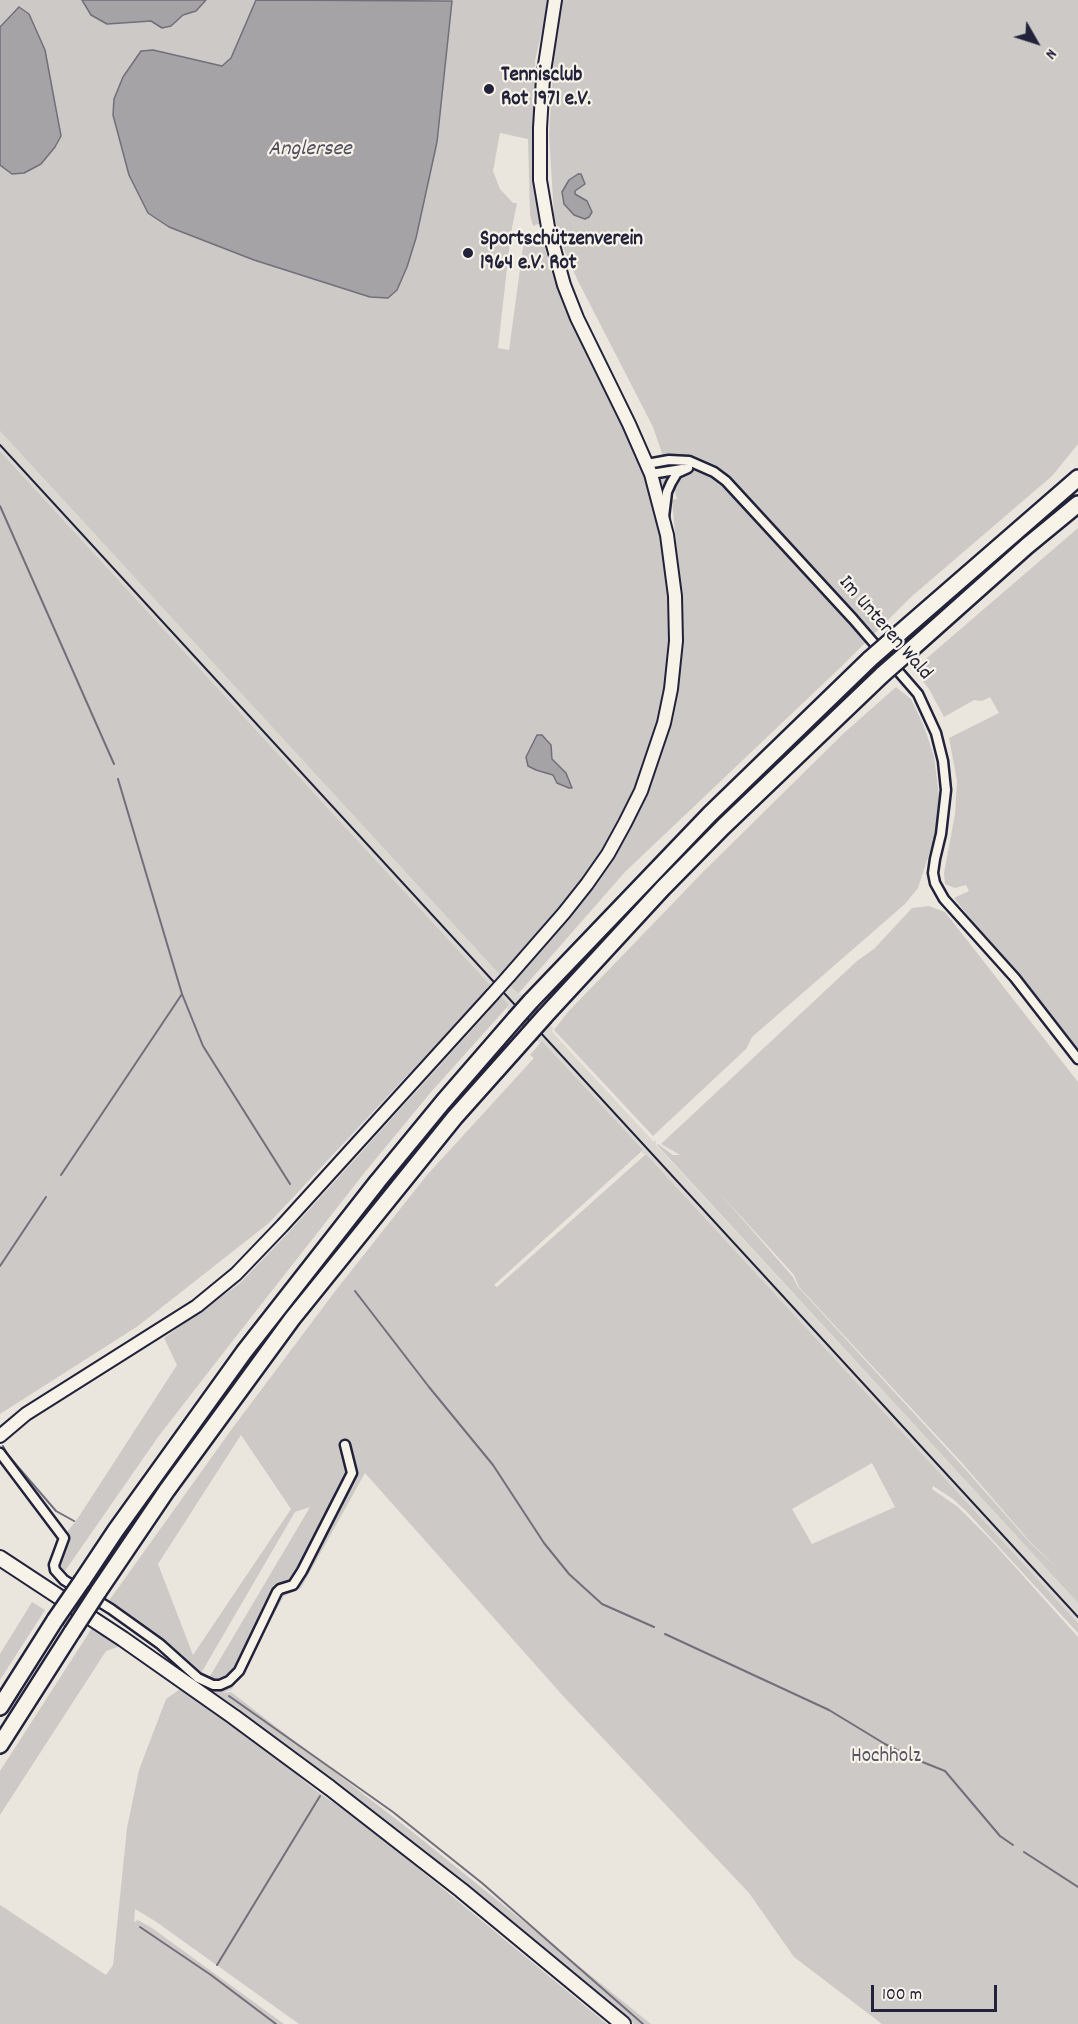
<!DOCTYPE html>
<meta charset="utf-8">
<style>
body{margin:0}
#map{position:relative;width:1078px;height:2024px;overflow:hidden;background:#eae6de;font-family:Dekko,sans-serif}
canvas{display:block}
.north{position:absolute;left:1006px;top:12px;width:60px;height:60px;-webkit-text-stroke:4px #f7f3e8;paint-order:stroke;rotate:129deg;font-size:16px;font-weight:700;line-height:24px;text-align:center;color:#22223b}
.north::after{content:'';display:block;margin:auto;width:21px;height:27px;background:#22223b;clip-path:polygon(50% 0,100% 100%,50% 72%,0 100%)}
.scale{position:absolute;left:871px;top:1985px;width:126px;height:27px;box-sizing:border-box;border:3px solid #22223b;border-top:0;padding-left:8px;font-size:18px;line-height:21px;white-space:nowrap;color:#22223b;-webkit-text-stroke:4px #f7f3e8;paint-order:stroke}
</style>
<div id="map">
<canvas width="1078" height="2024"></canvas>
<div class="north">N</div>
<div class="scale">100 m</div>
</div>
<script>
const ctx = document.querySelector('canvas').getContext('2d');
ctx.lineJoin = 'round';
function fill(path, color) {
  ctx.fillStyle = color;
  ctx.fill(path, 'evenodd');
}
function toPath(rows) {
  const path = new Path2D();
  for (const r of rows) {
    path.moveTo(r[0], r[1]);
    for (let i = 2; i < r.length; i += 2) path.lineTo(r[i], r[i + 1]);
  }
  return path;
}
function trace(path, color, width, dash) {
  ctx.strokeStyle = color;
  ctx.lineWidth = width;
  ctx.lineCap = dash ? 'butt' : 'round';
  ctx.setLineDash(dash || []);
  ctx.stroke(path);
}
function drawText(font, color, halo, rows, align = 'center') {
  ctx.font = font + ' Dekko,sans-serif';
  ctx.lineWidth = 4.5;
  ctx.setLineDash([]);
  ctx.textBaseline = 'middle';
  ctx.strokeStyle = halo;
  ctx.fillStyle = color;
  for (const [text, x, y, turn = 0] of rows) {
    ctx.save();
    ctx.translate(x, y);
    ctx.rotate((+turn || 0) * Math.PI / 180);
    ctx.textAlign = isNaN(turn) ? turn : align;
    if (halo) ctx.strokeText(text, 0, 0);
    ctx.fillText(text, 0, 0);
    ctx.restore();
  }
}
fill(toPath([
 [0,431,500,975,504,974,509,985,518,995,521,993,522,995,553,1028,552,1031,555,1035,653,1141,656,1141,656,1145,1078,1603,1078,1623,646,1154,643,1154,642,1150,543,1042,540,1044,525,1027,507,1008,509,1005,500,996,498,998,494,993,489,988,491,986,0,451]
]), '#dbd8d2');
fill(toPath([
 [0,0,82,0,91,15,107,24,151,21,171,26,183,15,196,11,206,0,256,0,231,58,222,66,153,50,113,115,129,175,148,212,254,260,370,297,388,298,426,187,437,142,451,0,549,0,535,61,536,140,542,218,541,223,533,226,530,215,528,139,500,133,493,171,500,189,513,203,517,203,511,233,498,348,509,350,524,240,536,234,542,236,550,268,563,305,580,341,633,450,636,450,643,467,658,515,668,557,671,641,666,688,659,722,637,789,603,851,582,880,513,964,501,976,0,431,0,165,12,174,61,136,45,50,13,12,0,27],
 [537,735,547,739,551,745,553,759,566,773,568,780,536,770,526,757],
 [563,0,1078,0,1078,444,1052,476,911,597,844,664,625,872,518,994,509,985,590,886,658,759,681,599,672,500,677,499,670,477,663,485,660,478,669,475,666,467,657,466,665,462,653,427,578,281,562,245,554,216,549,134,556,28],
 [0,451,491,986,269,1223,138,1326,0,1414],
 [1078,528,1078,1053,954,898,969,891,966,885,955,888,945,884,944,873,955,814,957,781,949,738,999,713,990,697,982,701,974,700,944,717,929,689,916,672,920,664],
 [896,687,911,699,923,724,934,756,940,803,934,839,918,888,905,904,752,1037,746,1049,653,1136,554,1030,567,1013,703,872,844,733],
 [929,906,945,912,1078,1082,1078,1603,657,1145,658,1144,673,1155,680,1155,661,1144,857,961,874,949,912,908],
 [682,1157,717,1190,794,1275,799,1287,962,1463,1032,1544,1064,1574,1032,1545,966,1470,798,1287,793,1277,717,1190],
 [500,995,509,1005,431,1092,365,1172,231,1343,158,1437,58,1581,48,1566,61,1540,78,1518,177,1365,164,1338,239,1284,288,1233,489,1011,488,1009],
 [542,1041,643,1150,494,1285,497,1287,646,1154,1078,1623,1078,1633,967,1512,953,1499,933,1486,932,1489,958,1507,990,1539,1078,1637,1078,2024,882,2024,794,1957,749,1893,564,1697,365,1473,301,1588,284,1596,232,1689,223,1693,231,1692,410,1830,651,2024,634,2024,596,1991,391,1825,217,1695,203,1688,310,1507,295,1512,200,1675,185,1663,182,1655,108,1602,234,1426,336,1290,427,1175,534,1058,530,1055],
 [241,1435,291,1509,193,1655,158,1564],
 [872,1463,895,1507,812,1544,792,1509],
 [32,1602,45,1610,0,1680,0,1654],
 [92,1628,118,1647,106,1651,0,1815,0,1771],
 [183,1687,196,1699,230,1721,318,1792,367,1826,607,2024,299,2024,155,1921,135,1909,134,1922,138,1920,152,1928,284,2024,0,2024,0,1905,106,1975,113,1965,127,1828,139,1770,166,1699]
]), '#cdc9c6');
const water = toPath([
 [82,0,206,0,196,11,183,15,171,26,162,28,151,21,107,24,91,15,82,0],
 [256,0,452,1,437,142,416,238,407,267,397,290,388,298,370,297,254,260,169,227,148,213,129,175,113,115,114,99,123,77,141,51,153,50,222,66,231,58,256,0],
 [19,7,29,14,45,50,61,136,55,147,41,164,24,173,12,174,0,165,0,27,19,7],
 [578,174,581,174,585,184,575,191,575,194,587,201,592,212,589,217,585,219,574,215,564,204,562,192,569,180,578,174],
 [537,735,542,735,551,745,552,759,566,773,572,788,569,788,557,783,553,775,536,770,528,766,526,757,537,735]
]);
fill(water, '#a6a3a6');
trace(water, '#716f7b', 1.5);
trace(toPath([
 [0,506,114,764],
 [118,779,182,994,203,1046,290,1184],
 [61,1175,182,994],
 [0,1266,46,1197],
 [355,1291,429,1387,493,1465,544,1543,569,1574,602,1604,654,1627],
 [3,1446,7,1454,56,1511,74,1521],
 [665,1634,829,1710,885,1744,915,1759,945,1771,1000,1836,1013,1845],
 [229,1696,393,1812,482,1883,643,2024],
 [1024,1852,1078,1887],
 [140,1927,211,1975,276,2024],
 [217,1965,320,1796]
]), '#716f7b', 2);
const street = toPath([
 [647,464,669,460,689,461,714,472,726,481,853,619,918,694,936,733,943,761,946,790,941,834,935,859,933,873,935,883,944,899,1015,978,1078,1059],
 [651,474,682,469],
 [664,517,667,492,671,483,677,473,688,468],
 [0,1453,64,1538,54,1565,55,1570,64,1580,111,1609,160,1644,198,1678,213,1685,220,1685,229,1681,239,1671,277,1592,280,1589,293,1585,302,1571,352,1473,345,1445]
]);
const secondary = toPath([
 [509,976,564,913,587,884,608,854,625,823,641,791,664,723,671,689,676,641,675,596,667,535,651,474,629,424,577,318,564,285,548,227,540,180,540,128,543,78,555,0],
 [0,1436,26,1414,197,1306,236,1274,282,1226,492,995]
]);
const primary = toPath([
 [0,1558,123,1639,234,1717,330,1788,461,1890,623,2024]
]);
const highway = toPath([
 [894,638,1078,478],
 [907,653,1027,546,1078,504],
 [531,1001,710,814,870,659],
 [545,1016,663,888,723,827,883,674],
 [82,1581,116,1530,244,1352,378,1181,443,1102,515,1019],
 [98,1592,167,1490,292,1319,455,1117,529,1034],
 [0,1707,55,1620],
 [0,1745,72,1632]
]);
trace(street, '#22223b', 13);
trace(secondary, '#22223b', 16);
trace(primary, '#22223b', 18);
trace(highway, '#22223b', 20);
trace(street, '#f7f3e8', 8);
trace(secondary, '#f7f3e8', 12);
trace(primary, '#f7f3e8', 14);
trace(highway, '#f7f3e8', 15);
trace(toPath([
 [0,445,1078,1617]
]), '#22223b', 2);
const secondaryBridge = toPath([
 [492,995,509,976]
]);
const highwayBridge = toPath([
 [870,659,894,638],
 [883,674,907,653],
 [515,1019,531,1001],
 [529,1034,545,1016],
 [55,1620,82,1581],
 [72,1632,98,1592]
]);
trace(secondaryBridge, '#22223b', 16, []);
trace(highwayBridge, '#22223b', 20, []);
trace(secondaryBridge, '#f7f3e8', 12);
trace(highwayBridge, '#f7f3e8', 15);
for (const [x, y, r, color] of [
 [489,89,6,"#22223b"],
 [468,253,6,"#22223b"]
]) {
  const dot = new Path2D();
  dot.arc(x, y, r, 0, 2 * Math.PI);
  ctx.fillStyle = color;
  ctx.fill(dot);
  trace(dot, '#f7f3e8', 2);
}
drawText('bold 21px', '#22223b', '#f7f3e8', [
 ["Tennisclub",501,77],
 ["Rot 1971 e.V.",501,101],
 ["Sportschützenverein",480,241],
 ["1964 e.V. Rot",480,265]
], 'left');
drawText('21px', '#22223b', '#f7f3e8', [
 ["Im Unteren Wald",884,629,49]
]);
drawText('21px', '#555465', '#f7f3e8', [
 ["Hochholz",886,1758]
]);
drawText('italic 22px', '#504f60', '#f7f3e8', [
 ["Anglersee",310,151]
]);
</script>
